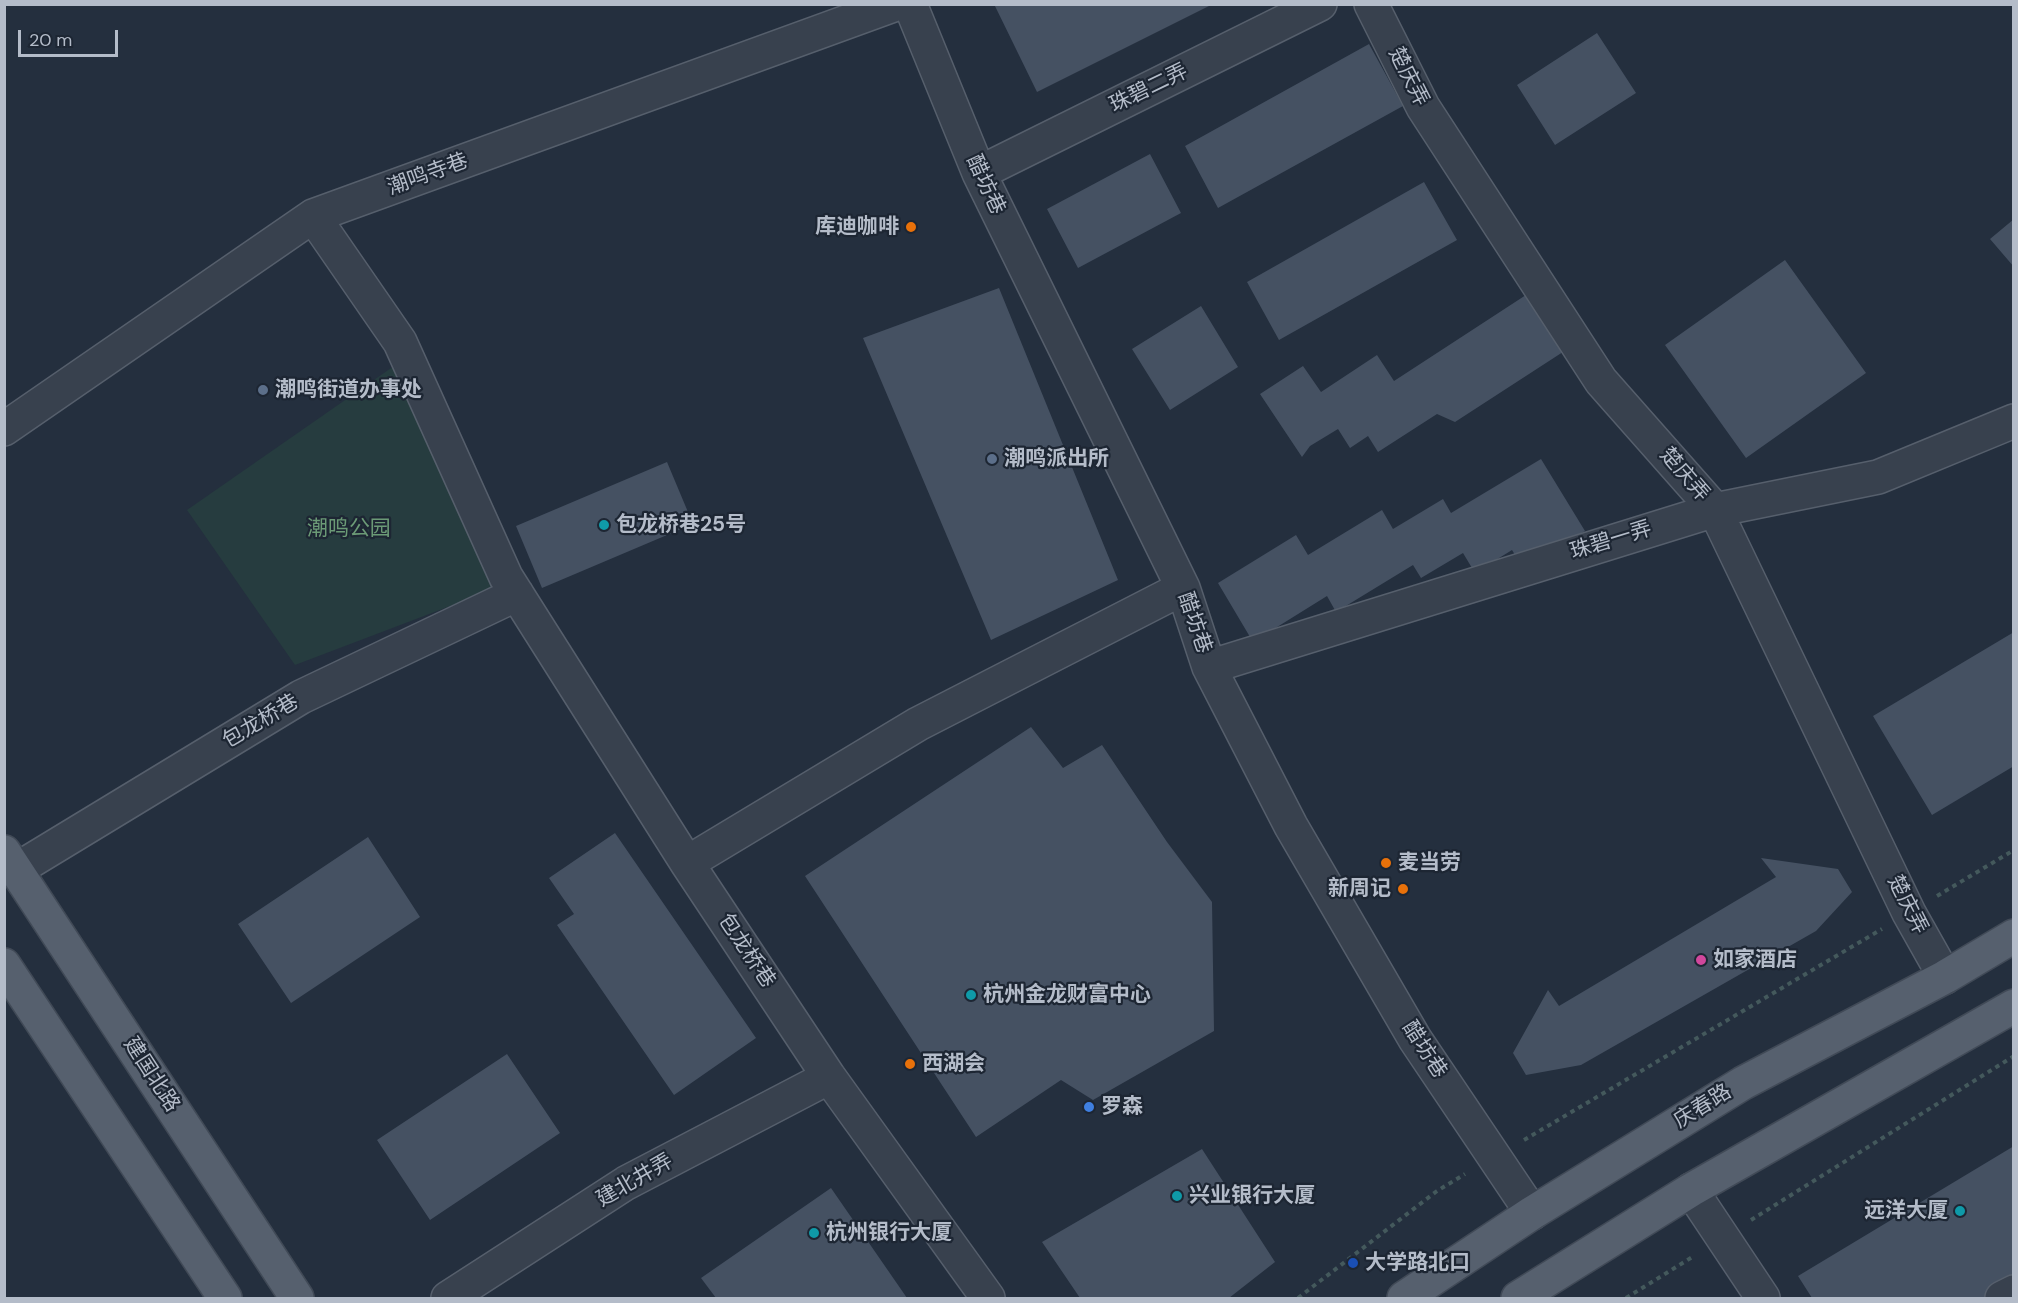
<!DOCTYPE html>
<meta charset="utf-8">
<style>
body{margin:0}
#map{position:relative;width:2018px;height:1303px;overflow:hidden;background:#242f3e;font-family:"DM Sans",sans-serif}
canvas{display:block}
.frame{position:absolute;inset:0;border:6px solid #b4bcc9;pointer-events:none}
.scale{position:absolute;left:18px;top:30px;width:100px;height:27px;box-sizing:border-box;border:3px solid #b4bcc9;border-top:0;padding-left:8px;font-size:18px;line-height:21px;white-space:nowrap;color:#b4bcc9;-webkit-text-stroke:4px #1d2633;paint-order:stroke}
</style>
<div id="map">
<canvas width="2018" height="1303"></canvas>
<div class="frame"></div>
<div class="scale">20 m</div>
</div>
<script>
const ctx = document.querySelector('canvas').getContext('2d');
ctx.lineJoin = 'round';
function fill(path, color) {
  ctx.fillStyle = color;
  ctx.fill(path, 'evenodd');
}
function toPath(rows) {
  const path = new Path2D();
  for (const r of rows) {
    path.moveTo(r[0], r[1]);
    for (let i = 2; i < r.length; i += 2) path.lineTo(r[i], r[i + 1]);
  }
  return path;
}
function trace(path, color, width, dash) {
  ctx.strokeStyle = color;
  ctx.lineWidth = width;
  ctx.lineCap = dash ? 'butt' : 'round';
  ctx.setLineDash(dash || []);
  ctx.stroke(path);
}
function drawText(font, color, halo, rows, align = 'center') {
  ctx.font = font + ' "DM Sans","Noto Sans SC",sans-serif';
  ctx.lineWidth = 4.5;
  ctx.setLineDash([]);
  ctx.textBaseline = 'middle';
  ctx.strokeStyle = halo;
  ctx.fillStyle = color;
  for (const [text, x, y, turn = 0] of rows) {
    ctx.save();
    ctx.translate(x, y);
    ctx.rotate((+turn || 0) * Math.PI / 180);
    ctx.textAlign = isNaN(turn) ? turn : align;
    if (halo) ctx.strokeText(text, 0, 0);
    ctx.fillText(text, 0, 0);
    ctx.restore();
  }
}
fill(toPath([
 [394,366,495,589,295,665,187,510]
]), '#263c3f');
fill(toPath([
 [994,4,1213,4,1037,92],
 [1597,33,1636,93,1555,145,1517,85],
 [1369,44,1403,106,1218,208,1185,146],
 [1150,154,1181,213,1078,268,1047,209],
 [1424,182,1457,240,1279,340,1247,282],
 [2014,219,2014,267,1990,239],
 [1785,260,1866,373,1746,458,1665,345],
 [999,288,1118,580,991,640,863,338],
 [1529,293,1566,350,1455,422,1437,414,1378,452,1368,436,1350,448,1338,429,1310,446,1302,457,1260,394,1303,366,1321,392,1377,355,1394,381],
 [1201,306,1238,367,1170,410,1132,349],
 [1541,459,1585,531,1523,568,1512,550,1475,573,1463,553,1421,578,1413,565,1336,612,1327,596,1253,642,1218,583,1296,535,1308,555,1382,510,1393,529,1443,499,1451,513],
 [667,462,693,524,542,588,516,526],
 [2014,632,2014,766,1932,815,1873,716],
 [1031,727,1063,768,1102,745,1167,842,1212,902,1214,1031,1093,1100,1061,1080,976,1137,805,876],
 [615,833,756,1038,674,1095,557,925,574,914,549,878],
 [368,837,420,917,291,1003,238,924],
 [1761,858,1838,869,1852,892,1816,931,1581,1065,1526,1075,1513,1053,1548,990,1559,1006,1776,877],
 [507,1054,560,1133,430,1220,377,1140],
 [2014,1146,2014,1282,1986,1298,1812,1298,1798,1276],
 [1202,1149,1275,1262,1229,1298,1080,1298,1042,1242],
 [831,1188,907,1298,716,1298,701,1278]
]), '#455162');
const minor = toPath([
 [910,4,979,173,1183,588,1209,667,1291,826,1415,1039,1532,1213],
 [1371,4,1423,107,1601,381,1715,510,1909,913,1945,977],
 [979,173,1320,4],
 [313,216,400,342,506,577,687,863,829,1077,988,1298],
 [4,429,313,216,896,4],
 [1209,667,1715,510,1878,477,2014,421],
 [687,863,918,724,1183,588],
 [16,870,301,697,517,594],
 [1691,1190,1763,1298],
 [448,1298,626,1183,829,1077],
 [2002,1298,2014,1292]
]);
const major = toPath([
 [4,852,297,1298],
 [4,965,225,1298],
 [1404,1298,1532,1213,1743,1083,1945,977,2014,936],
 [1518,1298,1691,1190,2014,1006]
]);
trace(minor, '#565f6c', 36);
trace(major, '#414a57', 36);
trace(toPath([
 [1937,896,2014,850],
 [1524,1140,1882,929],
 [1751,1220,2014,1056],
 [1298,1298,1437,1191,1465,1174],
 [1626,1298,1694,1256]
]), '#44595c', 4, [4.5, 4.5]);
trace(minor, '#38414e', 33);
trace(major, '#56606e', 33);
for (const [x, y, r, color] of [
 [911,227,6,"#e8710a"],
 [263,390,6,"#5c6f8a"],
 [992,459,6,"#5c6f8a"],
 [604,525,6,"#0f9aa8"],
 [1386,863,6,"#e8710a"],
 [1403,889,6,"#e8710a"],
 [1701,960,6,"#d1479c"],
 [971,995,6,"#0f9aa8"],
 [910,1064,6,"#e8710a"],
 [1089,1107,6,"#3f7fe0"],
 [1177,1196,6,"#0f9aa8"],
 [1960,1211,6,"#0f9aa8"],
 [814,1233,6,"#0f9aa8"],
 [1353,1263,6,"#1a4fb4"]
]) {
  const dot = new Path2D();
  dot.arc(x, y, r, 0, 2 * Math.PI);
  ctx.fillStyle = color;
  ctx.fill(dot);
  trace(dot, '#1d2633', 2);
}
drawText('21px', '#b4bcc9', '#1d2633', [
 ["楚庆弄",1408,77,63],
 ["珠碧二弄",1149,89,-26],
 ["潮鸣寺巷",428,175,-20],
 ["醋坊巷",985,185,65],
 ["楚庆弄",1684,475,49],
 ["珠碧一弄",1611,541,-17],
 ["醋坊巷",1194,623,71],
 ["包龙桥巷",261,722,-31],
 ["楚庆弄",1907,905,63],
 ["包龙桥巷",746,951,56],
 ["醋坊巷",1424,1050,57],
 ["建国北路",151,1075,57],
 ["庆春路",1703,1107,-32],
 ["建北井弄",635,1181,-30]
]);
drawText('bold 21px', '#b4bcc9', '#1d2633', [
 ["库迪咖啡",899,227,"right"],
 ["潮鸣街道办事处",275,390],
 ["潮鸣派出所",1004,459],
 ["包龙桥巷25号",616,525],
 ["麦当劳",1398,863],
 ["新周记",1391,889,"right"],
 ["如家酒店",1713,960],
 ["杭州金龙财富中心",983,995],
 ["西湖会",922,1064],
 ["罗森",1101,1107],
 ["兴业银行大厦",1189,1196],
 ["远洋大厦",1948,1211,"right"],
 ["杭州银行大厦",826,1233],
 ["大学路北口",1365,1263]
], 'left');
drawText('21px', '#6b9a76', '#1d2633', [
 ["潮鸣公园",349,529]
]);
</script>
